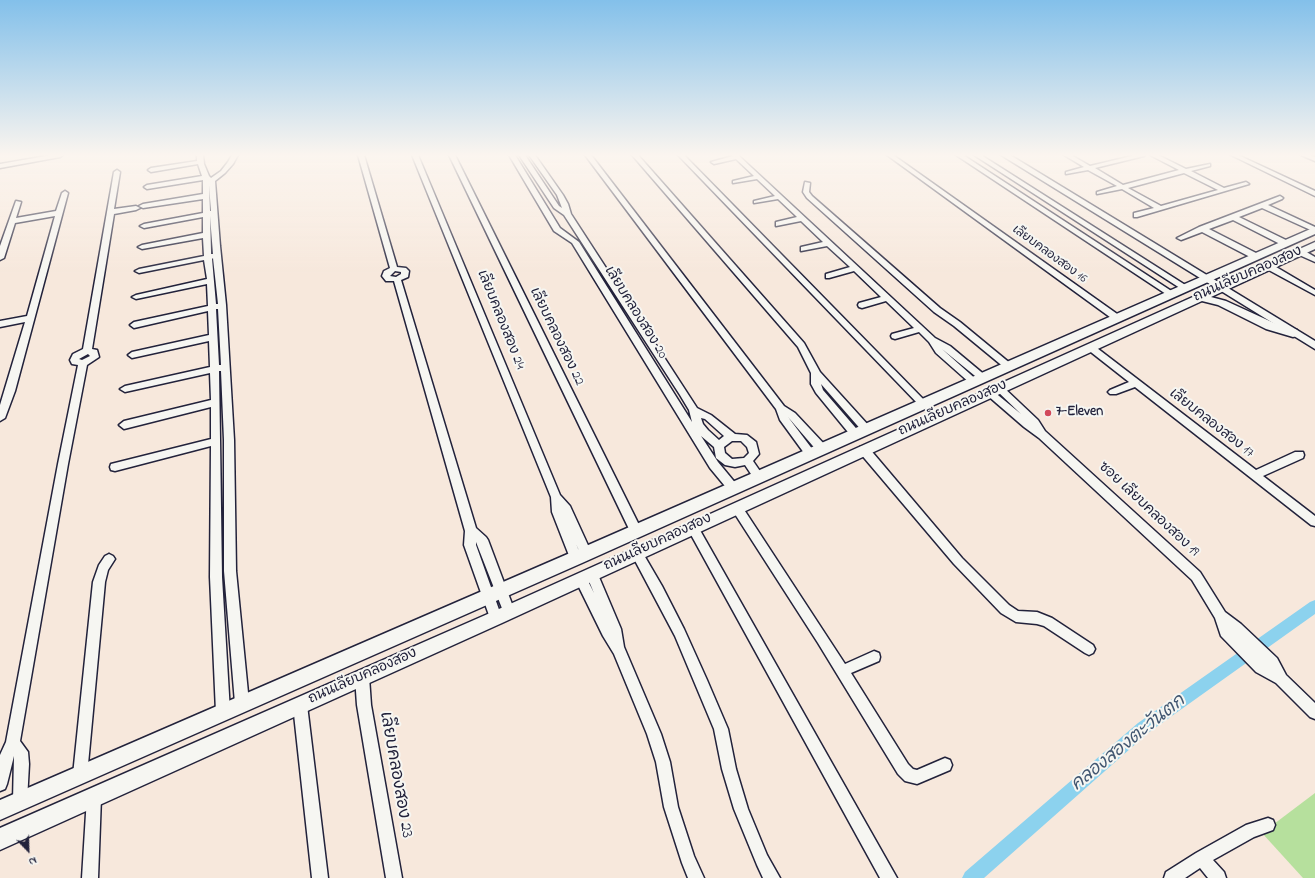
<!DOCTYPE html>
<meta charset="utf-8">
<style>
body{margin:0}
#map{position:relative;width:1315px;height:878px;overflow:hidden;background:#f7e8dc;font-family:"Indie Flower",sans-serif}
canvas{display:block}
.north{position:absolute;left:8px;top:830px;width:40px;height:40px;-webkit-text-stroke:3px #f6f6f2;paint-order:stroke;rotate:157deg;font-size:11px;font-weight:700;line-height:16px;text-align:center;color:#22223b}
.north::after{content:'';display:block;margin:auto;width:14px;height:18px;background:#22223b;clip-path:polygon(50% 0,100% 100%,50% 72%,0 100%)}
</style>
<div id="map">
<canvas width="1315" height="878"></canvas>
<div class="north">N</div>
</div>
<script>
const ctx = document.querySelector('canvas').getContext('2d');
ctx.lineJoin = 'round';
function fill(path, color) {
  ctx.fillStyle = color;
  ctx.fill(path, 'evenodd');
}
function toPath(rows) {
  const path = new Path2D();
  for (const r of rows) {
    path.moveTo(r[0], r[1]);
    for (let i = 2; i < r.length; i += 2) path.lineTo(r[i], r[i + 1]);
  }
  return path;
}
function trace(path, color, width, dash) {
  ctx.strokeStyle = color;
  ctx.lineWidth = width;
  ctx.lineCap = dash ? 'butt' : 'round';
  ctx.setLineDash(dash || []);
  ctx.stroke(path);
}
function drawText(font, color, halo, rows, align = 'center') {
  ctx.font = font + ' "Indie Flower","Playpen Sans Thai",sans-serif';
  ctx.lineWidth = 4;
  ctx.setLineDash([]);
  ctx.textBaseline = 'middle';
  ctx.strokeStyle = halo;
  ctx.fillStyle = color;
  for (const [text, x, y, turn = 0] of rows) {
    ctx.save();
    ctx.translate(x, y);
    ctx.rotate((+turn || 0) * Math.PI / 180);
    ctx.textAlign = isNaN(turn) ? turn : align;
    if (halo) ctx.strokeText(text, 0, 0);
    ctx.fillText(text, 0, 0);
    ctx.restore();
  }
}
fill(toPath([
 [1315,793,1315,878,1303,878,1262,833]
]), '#b6e09d');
fill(toPath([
 [1315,600,1315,614,1148,733,984,878,962,878,965,872,1138,723,1310,602,1315,600]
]), '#8cd2ee');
const minor = toPath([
 [52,155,63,155,60,157,0,168,0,164,52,155],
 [197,155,203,155,204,164,209,176,211,178,221,171,228,162,232,155,238,155,233,164,225,173,215,181,220,246,226,305,234,440,236,571,249,703,247,708,242,710,237,708,235,703,224,571,224,440,221,371,219,371,222,577,230,712,228,717,223,719,218,717,216,712,210,577,211,446,115,471,111,470,110,467,111,464,211,439,211,407,124,429,119,425,124,421,211,400,210,373,125,392,120,389,125,386,210,367,209,341,132,358,128,355,132,352,209,335,208,311,134,328,130,325,134,322,208,306,207,284,136,299,132,297,136,295,207,279,204,260,139,273,135,271,139,269,204,256,203,238,142,249,138,247,142,245,203,233,203,217,144,228,140,226,144,224,203,213,203,199,143,208,139,206,143,204,203,194,203,180,147,189,144,187,147,185,202,176,198,164,151,172,148,170,151,168,197,161,197,155],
 [209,185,211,211,210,211,209,185],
 [210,216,213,254,211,254,211,251,210,216],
 [213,258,218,304,216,304,212,259,213,258],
 [216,309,218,309,221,365,219,365,216,309],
 [358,155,364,155,397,267,406,268,409,271,408,277,401,280,476,528,486,537,488,540,515,612,513,616,509,617,505,616,476,542,476,545,502,618,500,622,496,624,492,622,490,618,464,545,465,531,394,281,386,281,382,276,384,271,390,268,358,155],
 [395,271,401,272,401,274,396,277,390,276,395,271],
 [412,155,418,155,560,495,570,506,592,554,590,557,586,559,582,557,576,544,582,558,580,561,576,563,572,561,570,558,552,512,551,497,412,155],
 [449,155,455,155,642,531,640,534,636,536,632,534,630,531,449,155],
 [509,155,515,155,560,228,579,242,692,422,689,410,680,395,564,215,554,208,519,155,525,155,559,206,562,208,557,195,529,155,535,155,563,195,568,204,571,214,697,408,711,415,735,434,747,435,756,442,759,454,753,461,764,477,763,480,755,480,745,465,735,467,725,465,716,458,714,447,701,436,718,462,737,485,738,488,737,491,733,492,729,491,710,468,572,243,554,231,509,155],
 [701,418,705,419,724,436,719,440,708,430,703,424,701,418],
 [732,441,741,441,747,447,749,453,744,458,732,459,725,453,724,447,732,441],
 [585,155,591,155,784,406,795,413,826,446,827,449,826,452,818,452,788,417,816,454,815,457,807,457,780,420,776,409,585,155],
 [632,155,638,155,804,343,820,372,869,426,871,429,869,432,863,432,821,384,823,390,861,434,860,437,856,438,852,437,816,393,811,384,811,373,798,347,632,155],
 [678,155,684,155,926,402,928,404,926,406,920,406,678,155],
 [732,155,738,155,935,338,950,346,986,376,988,378,986,380,980,380,942,349,979,382,974,385,971,384,936,353,929,342,919,332,895,339,892,338,891,336,892,334,914,328,886,301,862,308,859,307,858,305,859,303,881,297,854,271,829,278,826,278,826,274,850,267,827,246,801,251,801,247,823,242,801,221,776,226,776,222,797,217,778,199,754,203,754,201,775,196,757,179,733,183,733,181,754,176,736,159,714,164,711,162,733,156,732,155],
 [887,155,893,155,1120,316,1121,318,1120,320,1114,320,887,155],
 [956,155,963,155,1176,294,1175,296,1169,296,956,155],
 [974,155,981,155,1190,288,1186,290,1183,290,974,155],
 [1064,155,1071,155,1090,166,1136,155,1145,155,1144,156,1095,168,1123,185,1179,170,1152,156,1151,155,1158,155,1186,169,1210,164,1210,166,1191,171,1224,188,1246,182,1249,184,1137,217,1134,217,1134,213,1154,208,1122,189,1097,194,1097,192,1117,186,1088,170,1066,174,1066,172,1084,167,1064,155],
 [1184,173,1218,190,1161,206,1128,188,1184,173],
 [1231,155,1238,155,1315,191,1315,196,1231,155],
 [1301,155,1309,155,1315,157,1315,161,1301,155],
 [117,170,120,172,114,209,136,206,140,208,136,210,114,214,92,349,97,350,99,357,87,365,68,464,20,741,28,752,29,764,27,801,25,806,20,808,15,806,13,801,14,756,7,784,5,789,0,791,0,755,6,742,58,464,78,365,72,364,70,360,73,354,83,349,114,172,117,170],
 [88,354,90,356,82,360,79,359,88,354],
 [805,182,810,183,809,192,812,196,940,308,960,322,1011,364,1013,366,1011,368,1005,368,954,326,934,312,807,198,803,192,805,182],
 [65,191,68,193,15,391,5,418,0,421,0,405,25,322,0,327,0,321,27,316,55,216,15,223,4,258,0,260,0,246,16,201,21,202,16,218,56,211,62,193,65,191],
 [1280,196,1283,198,1282,199,1268,205,1315,227,1315,232,1262,208,1239,217,1288,241,1288,245,1282,245,1233,220,1209,229,1258,254,1258,258,1252,258,1202,232,1181,240,1177,238,1199,227,1280,196],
 [1297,250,1303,250,1315,257,1315,262,1297,254,1297,250],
 [1265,264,1271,264,1315,290,1315,295,1265,268,1265,264],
 [1090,344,1093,345,1256,470,1295,452,1303,452,1304,455,1303,458,1263,476,1315,516,1315,526,1311,525,1135,387,1116,394,1110,394,1108,392,1110,390,1129,382,1087,349,1086,347,1090,344],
 [999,385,1002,386,1038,420,1045,431,1200,572,1225,612,1241,624,1277,658,1286,675,1315,703,1315,719,1310,717,1276,683,1256,672,1221,636,1215,618,1192,580,1039,438,1024,427,987,395,985,393,987,391,993,391,1021,414,996,390,994,388,999,385],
 [864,446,868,447,962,558,1009,605,1018,611,1037,612,1052,618,1093,645,1095,649,1093,653,1089,655,1085,653,1044,626,1037,624,1016,622,1001,613,954,564,860,453,859,450,860,447,864,446],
 [737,504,741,505,845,664,874,651,879,653,880,657,879,661,851,673,908,764,913,769,917,770,945,758,950,760,952,765,950,770,917,784,905,781,898,774,818,643,733,511,732,508,733,505,737,504],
 [693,523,697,525,897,878,880,878,689,531,687,528,689,525,693,523],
 [637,548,641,550,662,586,684,629,707,680,728,729,736,769,748,809,767,855,780,878,763,878,757,865,734,809,722,769,714,729,675,636,631,553,633,550,637,548],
 [109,554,113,556,115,559,108,570,105,582,87,775,85,780,80,782,75,780,73,775,93,582,99,565,105,556,109,554],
 [592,569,596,570,621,629,624,647,661,734,670,762,678,807,694,856,704,878,688,878,682,863,664,807,656,762,647,734,614,654,603,636,575,579,577,575,581,574,585,575,594,593,586,574,588,570,592,569],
 [362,671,367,673,369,677,371,705,402,878,386,878,357,705,355,677,357,673,362,671],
 [300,698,305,700,307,705,328,878,312,878,293,705,295,700,300,698],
 [94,790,99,792,101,797,98,878,82,878,87,797,89,792,94,790],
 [1268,818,1273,820,1275,825,1273,830,1254,837,1213,860,1224,872,1226,878,1208,878,1200,868,1185,878,1164,878,1166,872,1196,853,1246,825,1268,818]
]);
const tertiary = toPath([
 [1001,155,1010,155,1315,341,1315,349,1001,155]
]);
const secondary = toPath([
 [1315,227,1315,234,582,563,0,820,0,800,570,553,1315,227],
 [1315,242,1315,249,1211,297,1226,301,1274,323,1297,330,1299,333,1297,336,1293,337,1266,329,1218,305,1202,301,502,623,0,850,0,828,490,613,1315,242]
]);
trace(minor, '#22223b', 3);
trace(tertiary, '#22223b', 3);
trace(secondary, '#22223b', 3);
fill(minor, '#f6f6f2');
fill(tertiary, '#f6f6f2');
fill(secondary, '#f6f6f2');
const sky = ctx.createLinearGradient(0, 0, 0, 277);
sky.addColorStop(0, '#83c0ea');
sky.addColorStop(0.56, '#fbf5ef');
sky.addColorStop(1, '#fbf5ef00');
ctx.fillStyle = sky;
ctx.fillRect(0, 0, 1315, 277);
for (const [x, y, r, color] of [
 [1048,413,4,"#d1495b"]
]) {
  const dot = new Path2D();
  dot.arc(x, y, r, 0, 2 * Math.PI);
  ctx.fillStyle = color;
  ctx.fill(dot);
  trace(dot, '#f6f6f2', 1.5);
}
drawText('12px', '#22223b', '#f6f6f2', [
 ["เลียบคลองสอง 16",1049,255,36]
]);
drawText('14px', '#22223b', '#f6f6f2', [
 ["ถนนเลียบคลองสอง",1248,275,-24],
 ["เลียบคลองสอง 20",635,313,58],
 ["เลียบคลองสอง 24",500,320,68],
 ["เลียบคลองสอง 22",556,337,64],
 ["ถนนเลียบคลองสอง",953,409,-24],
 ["เลียบคลองสอง 17",1211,424,38],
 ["ซอย เลียบคลองสอง 19",1148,510,43],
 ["ถนนเลียบคลองสอง",658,543,-25],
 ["ถนนเลียบคลองสอง",363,677,-24]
]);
drawText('bold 14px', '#22223b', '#f6f6f2', [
 ["7-Eleven",1056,413]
], 'left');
drawText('17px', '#22223b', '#f6f6f2', [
 ["เลียบคลองสอง 23",395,775,80]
]);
drawText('italic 18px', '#425771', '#f6f6f2', [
 ["คลองสองตะวันตก",1129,744,-39]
]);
</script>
